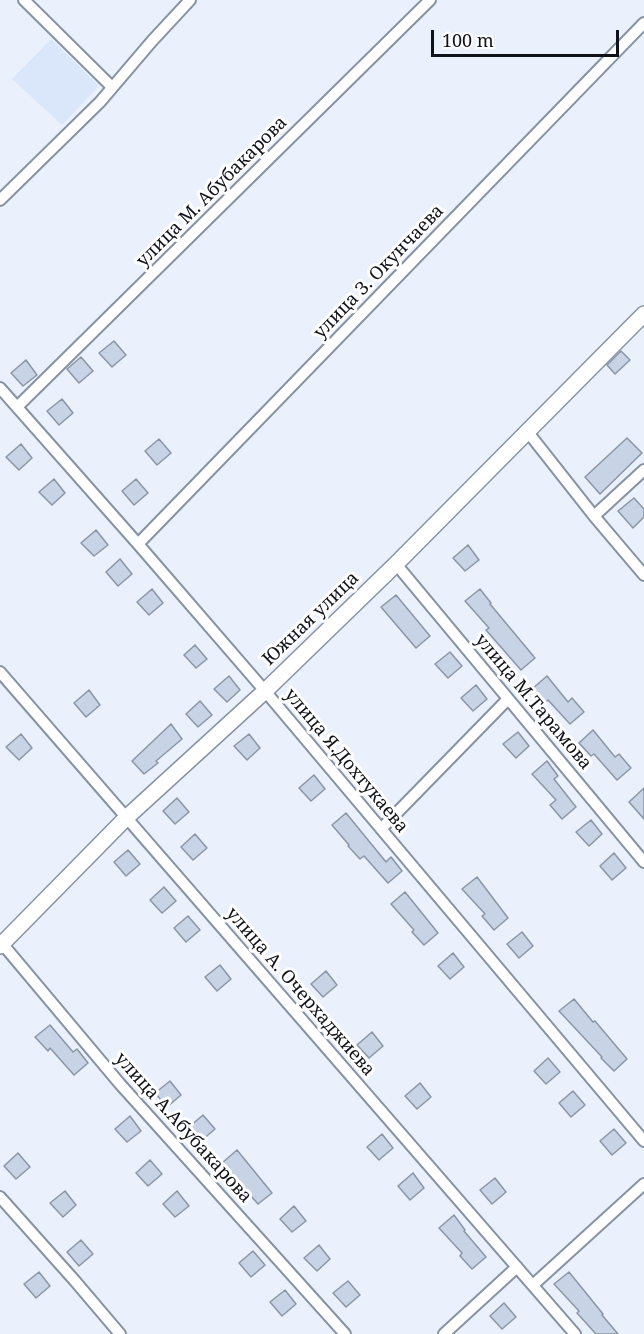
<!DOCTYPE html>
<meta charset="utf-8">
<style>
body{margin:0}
#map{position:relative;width:644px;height:1334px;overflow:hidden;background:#eaf1fd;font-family:"Noto Serif",serif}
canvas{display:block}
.scale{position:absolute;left:431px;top:30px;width:188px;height:27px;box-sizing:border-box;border:3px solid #0f1319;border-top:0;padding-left:8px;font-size:18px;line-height:21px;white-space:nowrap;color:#0f1319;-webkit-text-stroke:4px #fff;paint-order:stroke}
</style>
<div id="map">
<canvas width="644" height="1334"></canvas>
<div class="scale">100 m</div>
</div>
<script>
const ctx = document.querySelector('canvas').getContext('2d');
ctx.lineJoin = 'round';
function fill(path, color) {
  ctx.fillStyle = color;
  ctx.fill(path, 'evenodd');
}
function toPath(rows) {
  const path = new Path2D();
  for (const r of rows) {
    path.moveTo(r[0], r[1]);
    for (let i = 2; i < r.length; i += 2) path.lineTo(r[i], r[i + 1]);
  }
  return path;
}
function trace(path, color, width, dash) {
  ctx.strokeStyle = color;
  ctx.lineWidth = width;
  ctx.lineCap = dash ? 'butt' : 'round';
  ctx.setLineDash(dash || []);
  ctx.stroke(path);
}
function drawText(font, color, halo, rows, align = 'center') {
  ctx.font = font + ' "Noto Serif",serif';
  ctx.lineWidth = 6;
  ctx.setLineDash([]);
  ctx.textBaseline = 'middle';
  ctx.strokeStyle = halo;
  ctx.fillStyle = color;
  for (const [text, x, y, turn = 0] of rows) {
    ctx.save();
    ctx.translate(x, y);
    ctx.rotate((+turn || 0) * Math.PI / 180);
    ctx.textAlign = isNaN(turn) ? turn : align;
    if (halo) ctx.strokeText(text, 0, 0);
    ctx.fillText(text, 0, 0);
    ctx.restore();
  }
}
fill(toPath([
 [51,39,99,86,62,125,12,79]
]), '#dae7fb');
const building = toPath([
 [114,341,126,355,112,367,99,353,114,341],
 [621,351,630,360,615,374,607,365,621,351],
 [81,357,93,371,79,383,67,369,81,357],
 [26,360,37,375,23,386,11,373,26,360],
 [62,399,73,413,59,425,47,411,62,399],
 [627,438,642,453,600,494,585,477,627,438],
 [159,439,171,453,157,465,145,451,159,439],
 [21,444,32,458,19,470,6,457,21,444],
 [54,479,65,493,52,505,39,492,54,479],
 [136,479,148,493,134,505,122,491,136,479],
 [634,498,644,509,644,517,633,528,618,511,634,498],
 [96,530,108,545,94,556,81,543,96,530],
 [468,545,479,560,465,571,453,558,468,545],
 [120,559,132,574,118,586,106,572,120,559],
 [152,589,163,603,149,615,137,602,152,589],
 [480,589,491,603,490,604,535,658,521,670,486,630,489,628,465,601,480,589],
 [396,595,430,636,416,648,381,607,396,595],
 [195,645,207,659,196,668,184,655,195,645],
 [450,652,462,666,448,678,435,664,450,652],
 [229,676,240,690,227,702,214,689,229,676],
 [547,676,568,702,572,698,584,712,570,724,548,700,545,703,532,689,547,676],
 [476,685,487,699,473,711,461,698,476,685],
 [89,690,100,705,86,717,74,703,89,690],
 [200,701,212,715,198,727,186,714,200,701],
 [171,724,182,739,156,761,158,763,144,774,132,761,171,724],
 [593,730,615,757,619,754,631,768,617,780,594,754,591,756,579,743,593,730],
 [518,732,529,746,516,758,503,744,518,732],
 [21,734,32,748,19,760,6,747,21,734],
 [249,734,260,748,247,760,234,746,249,734],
 [547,761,558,776,554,779,576,807,562,819,550,805,556,800,532,774,547,761],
 [314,775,325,789,311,801,299,788,314,775],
 [644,788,644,819,629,802,644,788],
 [177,798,189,812,175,824,163,811,177,798],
 [346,813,386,862,391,857,402,871,388,883,364,856,360,859,348,846,349,845,332,825,346,813],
 [591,820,602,834,589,846,576,832,591,820],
 [195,834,207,848,193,860,181,847,195,834],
 [128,850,140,864,126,876,114,862,128,850],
 [614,853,626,868,612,880,600,866,614,853],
 [477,877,508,918,494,930,482,916,485,914,462,889,477,877],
 [164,887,176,901,162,913,150,900,164,887],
 [405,892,438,933,424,945,412,932,414,930,391,904,405,892],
 [188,916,200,930,186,942,174,928,188,916],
 [522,932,533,946,519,958,507,944,522,932],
 [453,953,464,967,450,979,438,966,453,953],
 [220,965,231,979,217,991,205,977,220,965],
 [326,971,337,985,323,997,311,984,326,971],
 [574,999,593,1022,595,1021,627,1059,614,1071,601,1058,602,1057,559,1011,574,999],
 [50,1025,73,1052,77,1049,88,1063,74,1075,50,1048,48,1051,35,1037,50,1025],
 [372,1032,383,1046,369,1058,357,1045,372,1032],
 [548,1058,560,1072,546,1084,534,1071,548,1058],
 [170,1081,181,1095,167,1107,155,1093,170,1081],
 [420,1083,431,1097,417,1109,405,1096,420,1083],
 [573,1091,585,1105,571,1117,559,1103,573,1091],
 [203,1115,215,1129,201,1141,189,1127,203,1115],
 [130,1116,141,1131,127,1142,115,1129,130,1116],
 [614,1129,626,1143,612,1155,600,1141,614,1129],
 [382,1134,393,1148,379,1160,367,1147,382,1134],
 [237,1150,272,1193,258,1204,222,1163,237,1150],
 [18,1153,30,1167,16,1179,4,1166,18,1153],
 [150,1160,162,1174,148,1186,136,1173,150,1160],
 [413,1173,424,1188,410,1200,398,1186,413,1173],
 [495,1178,506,1192,492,1204,480,1190,495,1178],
 [65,1191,76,1205,63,1217,50,1203,65,1191],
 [177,1191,189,1206,175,1217,163,1204,177,1191],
 [294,1206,306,1221,292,1232,280,1219,294,1206],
 [454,1215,465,1230,464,1231,486,1257,472,1269,460,1256,462,1253,439,1228,454,1215],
 [81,1240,93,1254,79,1266,67,1252,81,1240],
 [319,1245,330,1259,317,1271,304,1258,319,1245],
 [253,1251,265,1265,251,1277,239,1263,253,1251],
 [39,1272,50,1286,36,1298,24,1284,39,1272],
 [569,1272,603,1314,602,1315,618,1334,596,1334,577,1313,579,1311,554,1284,569,1272],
 [348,1281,360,1295,346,1307,333,1293,348,1281],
 [285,1290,296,1304,282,1316,270,1302,285,1290],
 [504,1303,516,1317,502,1329,490,1316,504,1303]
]);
fill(building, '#c8d4e6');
trace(building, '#8a96a6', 1.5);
const street = toPath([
 [24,0,112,87],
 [0,200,100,102,152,41,190,0],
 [0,388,138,544,265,691,644,1141],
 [17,407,430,0],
 [527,431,594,516,644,575],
 [594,516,644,470],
 [138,544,644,23],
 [396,564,644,862],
 [0,672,575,1334],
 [381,829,508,699],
 [0,941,120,1084,345,1334],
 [0,1197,75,1281,120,1334],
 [533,1285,644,1184],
 [444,1334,517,1267]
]);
const secondary = toPath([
 [0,946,126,818,265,691,396,564,644,314]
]);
trace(street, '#8792a3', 14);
trace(secondary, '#8792a3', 18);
trace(street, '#fff', 10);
trace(secondary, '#fff', 15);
drawText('18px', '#0f1319', '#fff', [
 ["улица М. Абубакарова",212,192,-45],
 ["улица З. Окунчаева",379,272,-46],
 ["Южная улица",311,619,-44],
 ["улица М.Тарамова",533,702,50],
 ["улица Я.Дохтукаева",346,761,50],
 ["улица А. Очерхаджиева",300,992,49],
 ["улица А.Абубакарова",183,1128,48]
]);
</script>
